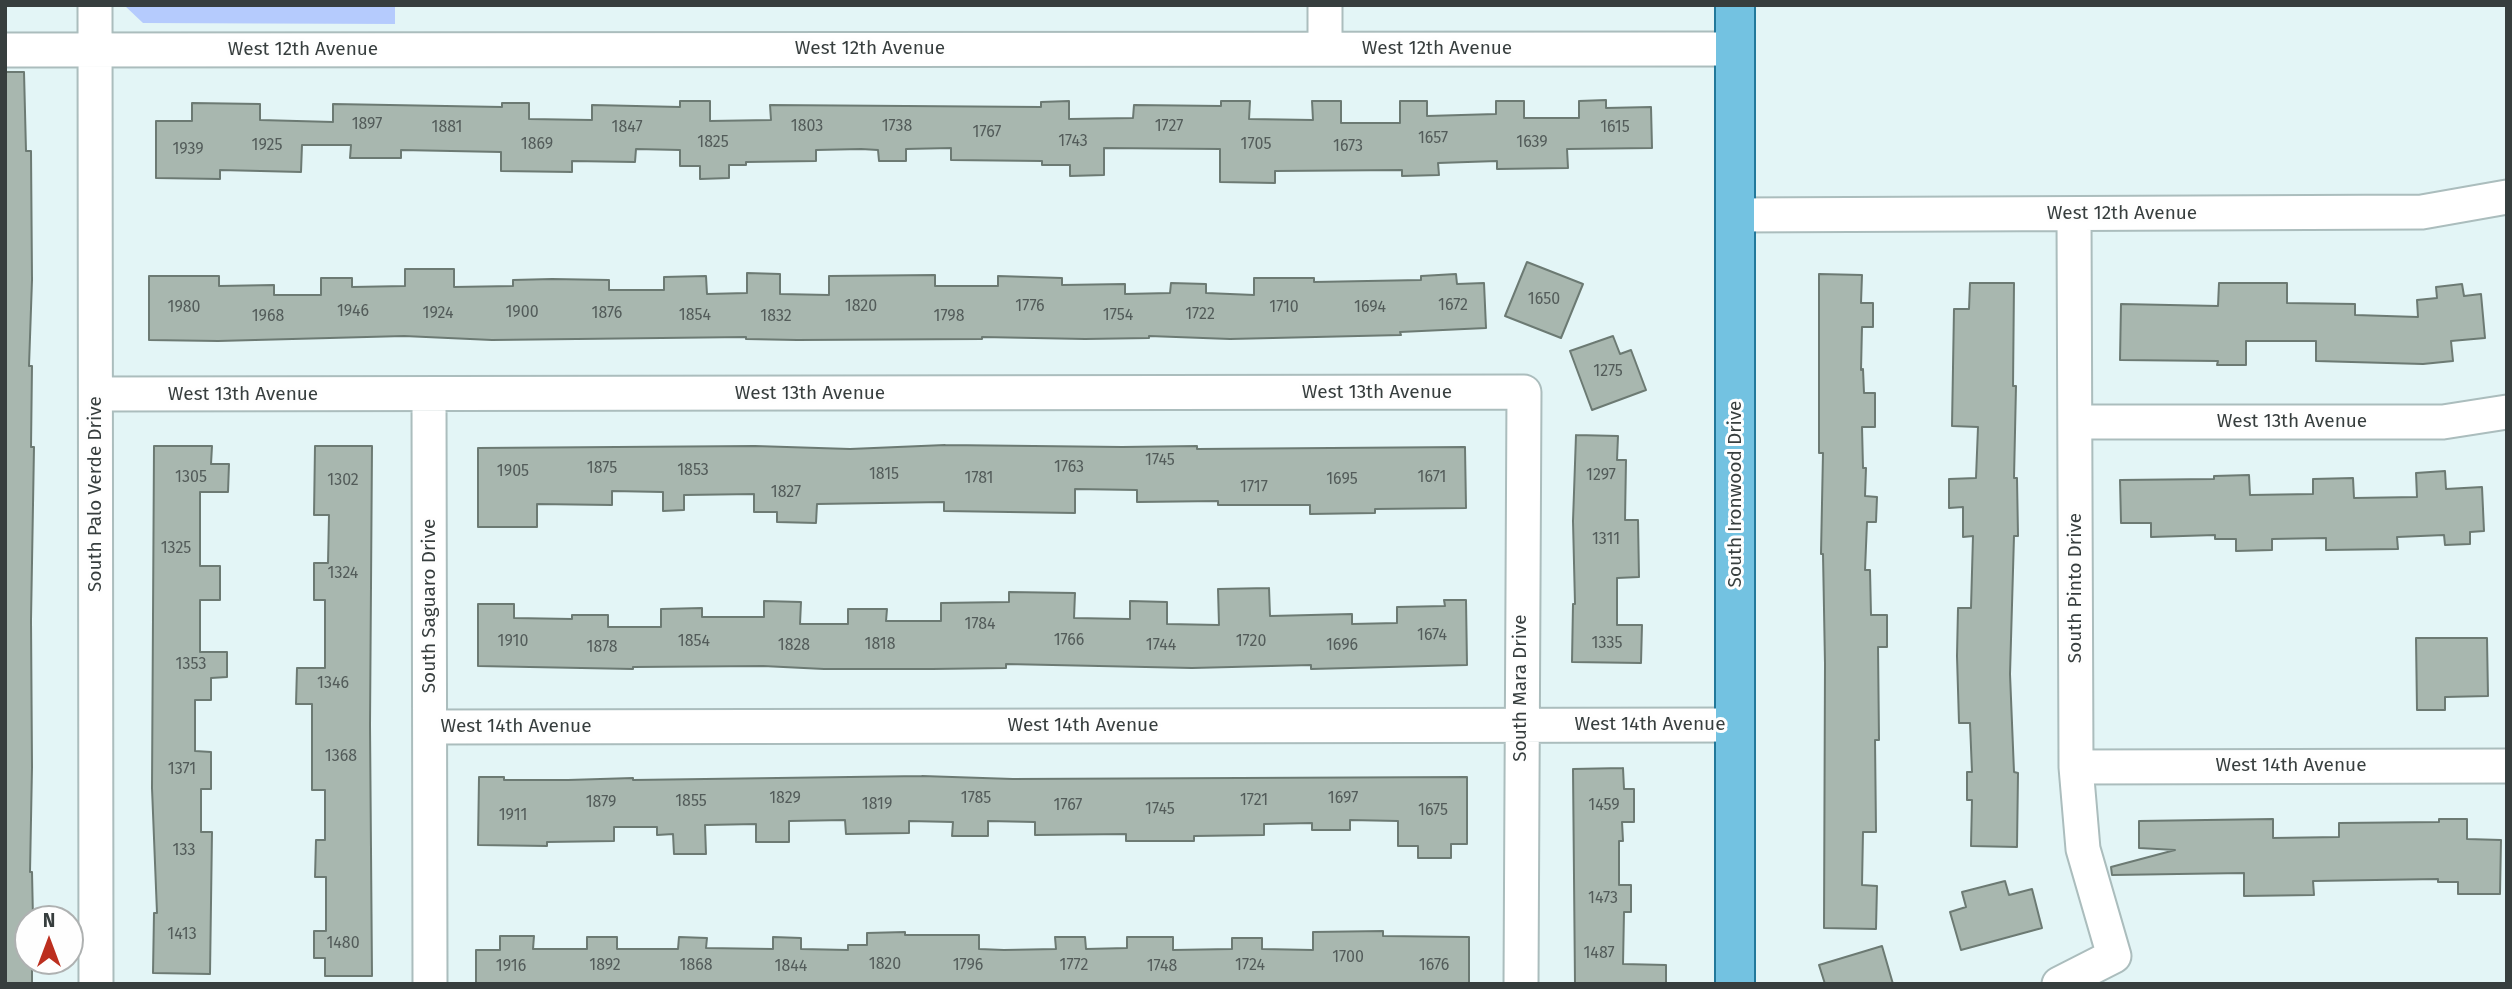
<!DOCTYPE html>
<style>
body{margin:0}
#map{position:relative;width:2512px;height:989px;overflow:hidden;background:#e3f5f6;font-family:"Fira Sans",sans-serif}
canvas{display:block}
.frame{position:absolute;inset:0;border:7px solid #373e3e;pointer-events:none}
.north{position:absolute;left:14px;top:905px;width:70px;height:70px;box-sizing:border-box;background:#fefefe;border:2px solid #aeb1b1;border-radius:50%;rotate:0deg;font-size:19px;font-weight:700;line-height:28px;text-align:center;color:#373e3e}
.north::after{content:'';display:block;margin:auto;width:24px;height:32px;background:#bc2f1f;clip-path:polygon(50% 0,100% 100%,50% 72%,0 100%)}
</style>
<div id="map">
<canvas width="2512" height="989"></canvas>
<div class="frame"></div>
<div class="north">N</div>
</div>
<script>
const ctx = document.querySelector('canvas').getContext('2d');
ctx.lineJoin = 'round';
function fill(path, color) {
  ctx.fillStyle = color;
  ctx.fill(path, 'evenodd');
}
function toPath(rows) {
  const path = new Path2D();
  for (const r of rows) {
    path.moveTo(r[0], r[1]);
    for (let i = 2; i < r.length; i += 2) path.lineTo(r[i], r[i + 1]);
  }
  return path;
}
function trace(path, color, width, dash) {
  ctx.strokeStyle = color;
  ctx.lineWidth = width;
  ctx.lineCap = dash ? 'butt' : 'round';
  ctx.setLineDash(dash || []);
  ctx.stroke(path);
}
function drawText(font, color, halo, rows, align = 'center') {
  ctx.font = font + ' "Fira Sans",sans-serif';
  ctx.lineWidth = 6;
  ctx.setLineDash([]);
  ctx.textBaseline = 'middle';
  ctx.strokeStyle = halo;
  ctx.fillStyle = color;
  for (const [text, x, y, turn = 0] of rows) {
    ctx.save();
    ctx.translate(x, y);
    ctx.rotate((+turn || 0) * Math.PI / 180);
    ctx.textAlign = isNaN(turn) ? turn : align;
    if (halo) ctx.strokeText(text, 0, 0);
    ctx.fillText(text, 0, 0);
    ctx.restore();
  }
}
fill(toPath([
 [395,5,395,24,143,23,125,6]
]), '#b5cbfd');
const building = toPath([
 [5,72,24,72,26,151,31,151,32,280,29,366,32,366,31,447,34,447,31,620,32,767,30,872,32,872,33,919,28,919,28,961,32,961,32,984,5,984,5,72],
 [1606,100,1606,108,1651,107,1652,148,1567,149,1568,168,1497,169,1497,161,1438,163,1439,175,1402,176,1402,170,1275,171,1275,183,1220,182,1220,149,1104,148,1104,175,1070,176,1070,165,1042,165,1042,161,951,160,951,148,906,149,906,161,879,161,878,150,861,149,816,150,816,161,746,162,746,165,729,165,729,178,700,179,700,166,680,166,680,150,636,149,635,162,572,161,572,172,501,171,501,152,401,150,401,158,350,158,351,145,302,145,301,172,220,170,220,179,156,178,156,121,192,121,192,103,260,104,260,120,333,122,333,104,502,107,502,103,529,103,529,119,592,120,592,105,680,107,680,101,710,101,710,121,771,120,770,105,1041,107,1041,102,1069,101,1069,119,1133,118,1134,105,1221,106,1221,101,1250,101,1249,119,1313,120,1312,101,1341,101,1341,123,1400,123,1400,101,1427,101,1427,116,1496,114,1496,101,1524,101,1524,118,1579,118,1579,101,1606,100],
 [1527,262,1583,284,1561,338,1505,316,1527,262],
 [405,269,454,269,454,287,513,286,513,280,552,279,609,280,609,290,664,290,664,277,706,276,707,294,747,293,747,273,780,274,780,294,829,295,829,276,935,275,935,286,998,286,998,276,1062,278,1062,285,1125,284,1125,294,1170,293,1171,283,1206,284,1206,293,1254,295,1254,278,1314,278,1314,282,1421,280,1421,276,1456,274,1457,284,1484,283,1486,328,1400,332,1401,335,1230,339,1149,336,1149,338,1085,339,982,337,982,339,797,340,746,339,746,337,492,340,404,336,218,341,149,340,149,276,219,276,219,286,274,285,274,295,321,295,321,278,352,278,352,287,405,286,405,269],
 [1819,274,1862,275,1861,303,1873,303,1873,327,1862,327,1861,370,1863,369,1864,393,1875,393,1875,427,1862,427,1863,468,1866,468,1865,496,1877,497,1876,522,1867,522,1865,570,1870,570,1871,615,1887,615,1887,647,1878,647,1879,740,1875,740,1876,832,1863,832,1862,885,1877,886,1876,929,1824,928,1825,664,1823,554,1821,554,1823,453,1819,453,1819,274],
 [1970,283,2014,283,2013,386,2016,386,2014,478,2017,478,2018,536,2014,536,2010,674,2014,772,2018,773,2017,847,1971,846,1972,800,1967,800,1967,772,1972,772,1970,723,1959,723,1957,656,1958,608,1971,608,1973,536,1963,537,1963,507,1949,508,1949,479,1976,478,1978,427,1952,426,1954,309,1969,309,1970,283],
 [2219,283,2287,283,2287,303,2355,304,2355,315,2418,317,2417,300,2437,298,2436,287,2462,284,2464,296,2481,294,2485,338,2451,341,2453,361,2423,364,2316,361,2316,341,2246,341,2246,365,2217,365,2218,361,2120,360,2121,304,2218,306,2219,283],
 [1613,336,1620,354,1631,350,1646,390,1592,410,1570,351,1613,336],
 [1576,435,1618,436,1617,460,1626,460,1625,520,1638,520,1639,577,1617,578,1617,625,1642,625,1641,663,1572,662,1573,604,1575,604,1573,521,1576,435],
 [945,445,1122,447,1197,446,1197,449,1465,447,1466,508,1375,509,1375,513,1310,514,1310,505,1218,505,1218,501,1137,502,1137,490,1075,489,1075,513,944,511,944,502,817,504,816,523,777,522,777,512,754,512,754,494,684,495,684,510,663,511,663,492,612,491,612,505,537,504,537,527,478,527,478,448,755,446,850,449,945,445],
 [154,446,212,446,211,464,229,464,228,492,200,492,200,566,220,566,220,600,200,600,200,652,227,652,227,677,211,678,211,700,195,700,195,751,211,752,211,789,201,789,201,832,212,832,210,974,153,973,154,913,157,913,152,788,154,446],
 [315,446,372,446,370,725,372,976,325,976,325,958,314,958,314,931,326,931,326,877,315,877,316,840,325,840,325,790,312,790,312,704,296,704,297,668,325,668,325,600,314,600,314,563,328,563,329,515,314,515,315,446],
 [2445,471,2446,489,2482,487,2484,531,2470,532,2470,544,2445,545,2444,535,2397,537,2398,549,2326,550,2326,538,2272,539,2272,550,2236,551,2236,539,2215,539,2215,535,2151,537,2151,523,2121,523,2120,480,2214,479,2214,476,2249,475,2250,495,2313,494,2313,479,2353,478,2354,498,2417,497,2416,473,2445,471],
 [1269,588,1270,616,1352,614,1352,624,1397,623,1397,607,1445,606,1444,600,1466,600,1467,665,1311,669,1311,665,1192,668,1006,664,1006,668,932,669,824,669,763,666,633,667,633,669,478,666,478,604,514,604,514,618,572,619,572,615,608,615,608,627,661,627,661,609,702,608,702,617,764,617,764,601,801,602,800,624,848,624,848,609,887,609,886,621,941,621,941,603,1009,602,1009,592,1075,593,1074,618,1130,619,1130,601,1167,602,1167,624,1219,625,1218,589,1269,588],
 [2416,638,2487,638,2488,696,2445,697,2445,710,2417,710,2416,638],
 [1623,768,1624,789,1634,789,1634,822,1622,822,1623,841,1619,841,1619,885,1631,885,1631,912,1624,912,1623,964,1666,965,1666,984,1575,984,1573,769,1623,768],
 [922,776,1013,779,1467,777,1467,844,1451,844,1451,858,1418,858,1418,846,1398,846,1398,821,1350,820,1350,830,1312,830,1312,823,1264,824,1264,835,1194,836,1194,841,1126,841,1126,834,1035,835,1035,822,988,821,988,836,952,836,953,822,909,821,909,833,846,834,845,820,789,821,789,842,756,842,756,824,705,825,706,854,674,854,673,834,657,835,657,827,614,827,614,841,547,842,547,846,478,845,479,777,504,777,504,780,568,780,633,778,633,780,922,776],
 [2273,819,2273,838,2339,837,2339,823,2439,822,2439,819,2467,819,2467,839,2501,840,2500,894,2458,894,2458,882,2438,882,2438,879,2313,881,2314,895,2244,896,2244,873,2112,875,2111,867,2175,850,2139,848,2139,821,2273,819],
 [2005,881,2009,895,2032,889,2042,928,1961,950,1950,912,1966,907,1962,892,2005,881],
 [1383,931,1383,936,1469,937,1469,984,476,984,476,950,500,950,500,936,534,936,533,949,587,949,587,937,617,937,617,949,678,949,679,937,707,938,706,948,773,949,773,937,801,938,801,949,848,950,848,945,867,945,867,933,905,932,905,935,979,935,979,949,1004,950,1056,949,1055,937,1085,937,1086,949,1127,948,1127,937,1173,937,1173,950,1232,949,1232,938,1262,938,1262,949,1313,950,1313,932,1383,931],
 [1882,946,1893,984,1825,984,1819,965,1882,946]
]);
fill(building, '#a8b7af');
trace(building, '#6c7a73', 2);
const minor = toPath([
 [95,5,96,984],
 [1325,5,1325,48],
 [5,50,1735,49],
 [1736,215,2422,212,2507,197],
 [96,394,1524,392,1521,984],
 [429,395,430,984],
 [2076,422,2443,422,2507,412],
 [430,727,1736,725],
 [2076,767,2507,766],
 [2059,984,2114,956,2083,849,2076,767,2074,215]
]);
const primary = toPath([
 [1735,5,1735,984]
]);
trace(minor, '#abbdbd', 37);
trace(primary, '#22799b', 42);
trace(minor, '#fff', 33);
trace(primary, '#73c2e1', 38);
drawText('16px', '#535c5a', null, [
 ["1897",367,125],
 ["1803",807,127],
 ["1738",897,127],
 ["1727",1169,127],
 ["1881",447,128],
 ["1847",627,128],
 ["1615",1615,128],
 ["1767",987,133],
 ["1657",1433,139],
 ["1743",1073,142],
 ["1825",713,143],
 ["1639",1532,143],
 ["1869",537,145],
 ["1705",1256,145],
 ["1925",267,146],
 ["1673",1348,147],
 ["1939",188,150],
 ["1650",1544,300],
 ["1672",1453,306],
 ["1820",861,307],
 ["1776",1030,307],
 ["1980",184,308],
 ["1710",1284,308],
 ["1694",1370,308],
 ["1946",353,312],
 ["1900",522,313],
 ["1924",438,314],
 ["1876",607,314],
 ["1722",1200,315],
 ["1854",695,316],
 ["1754",1118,316],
 ["1968",268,317],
 ["1832",776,317],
 ["1798",949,317],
 ["1275",1608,372],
 ["1745",1160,461],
 ["1763",1069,468],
 ["1875",602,469],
 ["1853",693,471],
 ["1905",513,472],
 ["1815",884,475],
 ["1297",1601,476],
 ["1305",191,478],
 ["1671",1432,478],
 ["1781",979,479],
 ["1695",1342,480],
 ["1302",343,481],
 ["1717",1254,488],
 ["1827",786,493],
 ["1311",1606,540],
 ["1325",176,549],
 ["1324",343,574],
 ["1784",980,625],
 ["1674",1432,636],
 ["1766",1069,641],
 ["1910",513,642],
 ["1854",694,642],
 ["1720",1251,642],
 ["1335",1607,644],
 ["1818",880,645],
 ["1828",794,646],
 ["1744",1161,646],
 ["1696",1342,646],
 ["1878",602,648],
 ["1353",191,665],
 ["1346",333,684],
 ["1368",341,757],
 ["1371",182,770],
 ["1829",785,799],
 ["1785",976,799],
 ["1697",1343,799],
 ["1721",1254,801],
 ["1855",691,802],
 ["1879",601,803],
 ["1819",877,805],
 ["1767",1068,806],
 ["1459",1604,806],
 ["1745",1160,810],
 ["1675",1433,811],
 ["1911",513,816],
 ["133",184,851],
 ["1473",1603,899],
 ["1413",182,935],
 ["1480",343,944],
 ["1487",1599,954],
 ["1700",1348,958],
 ["1820",885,965],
 ["1892",605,966],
 ["1868",696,966],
 ["1796",968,966],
 ["1772",1074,966],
 ["1724",1250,966],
 ["1676",1434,966],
 ["1916",511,967],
 ["1844",791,967],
 ["1748",1162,967]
]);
drawText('19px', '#373e3e', '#fefefe', [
 ["West 12th Avenue",870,49],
 ["West 12th Avenue",1437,49],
 ["West 12th Avenue",303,50],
 ["West 12th Avenue",2122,214],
 ["West 13th Avenue",1377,393],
 ["West 13th Avenue",810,394],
 ["West 13th Avenue",243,395],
 ["West 13th Avenue",2292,422],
 ["South Palo Verde Drive",96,494,-90],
 ["South Ironwood Drive",1736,494,-90],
 ["South Pinto Drive",2076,588,-90],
 ["South Saguaro Drive",430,606,-90],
 ["South Mara Drive",1521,688,-90],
 ["West 14th Avenue",1650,725],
 ["West 14th Avenue",1083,726],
 ["West 14th Avenue",516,727],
 ["West 14th Avenue",2291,766]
]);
</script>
